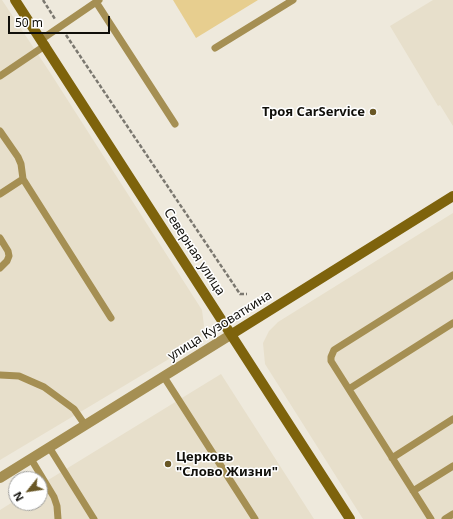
<!DOCTYPE html>
<meta charset="utf-8">
<style>
body{margin:0}
#map{position:relative;width:453px;height:519px;overflow:hidden;background:#eee9dc;font-family:"Noto Sans",sans-serif}
canvas{display:block}
.north{position:absolute;left:8px;top:471px;width:40px;height:40px;box-sizing:border-box;background:#fff;border:1px solid #9f9f9d;border-radius:50%;rotate:240deg;font-size:11px;font-weight:700;line-height:16px;text-align:center;color:#100f0a}
.north::after{content:'';display:block;margin:auto;width:14px;height:18px;background:#695725;clip-path:polygon(50% 0,100% 100%,50% 72%,0 100%)}
.scale{position:absolute;left:8px;top:16px;width:102px;height:18px;box-sizing:border-box;border:2px solid #100f0a;border-top:0;padding-left:5px;font-size:12px;line-height:14px;white-space:nowrap;color:#100f0a;-webkit-text-stroke:3px #fff;paint-order:stroke}
</style>
<div id="map">
<canvas width="453" height="519"></canvas>
<div class="north">N</div>
<div class="scale">50 m</div>
</div>
<script>
const ctx = document.querySelector('canvas').getContext('2d');
ctx.lineJoin = 'round';
function fill(path, color) {
  ctx.fillStyle = color;
  ctx.fill(path, 'evenodd');
}
function toPath(rows) {
  const path = new Path2D();
  for (const r of rows) {
    path.moveTo(r[0], r[1]);
    for (let i = 2; i < r.length; i += 2) path.lineTo(r[i], r[i + 1]);
  }
  return path;
}
function trace(path, color, width, dash) {
  ctx.strokeStyle = color;
  ctx.lineWidth = width;
  ctx.lineCap = dash ? 'butt' : 'round';
  ctx.setLineDash(dash || []);
  ctx.stroke(path);
}
function drawText(font, color, halo, rows, align = 'center') {
  ctx.font = font + ' "Noto Sans",sans-serif';
  ctx.lineWidth = 3;
  ctx.setLineDash([]);
  ctx.textBaseline = 'middle';
  ctx.strokeStyle = halo;
  ctx.fillStyle = color;
  for (const [text, x, y, turn = 0] of rows) {
    ctx.save();
    ctx.translate(x, y);
    ctx.rotate((+turn || 0) * Math.PI / 180);
    ctx.textAlign = isNaN(turn) ? turn : align;
    if (halo) ctx.strokeText(text, 0, 0);
    ctx.fillText(text, 0, 0);
    ctx.restore();
  }
}
fill(toPath([
 [0,0,2,0,51,74,202,310,204,326,201,336,194,344,0,460],
 [433,0,453,0,453,126,440,105,438,106,390,26],
 [453,213,453,519,363,519,265,364,263,343,269,331,278,322],
 [221,374,314,519,0,519,0,510,16,500,16,503,40,503,40,485]
]), '#e7dfcb');
fill(toPath([
 [173,0,258,0,196,38]
]), '#e7ce8f');
trace(toPath([
 [43,0,55,19],
 [66,35,240,294,247,294]
]), '#7b7870', 2.5, [4, 2]);
trace(toPath([
 [96,2,175,124],
 [42,39,99,0],
 [215,48,293,0],
 [0,76,46,45],
 [0,131,18,157,21,164,23,179,0,194],
 [23,179,111,318],
 [0,238,8,251,9,256,7,261,0,268],
 [0,375,19,376,44,387,74,409,85,425],
 [164,377,255,519],
 [349,389,453,323],
 [49,447,94,519],
 [392,458,453,419],
 [31,459,54,497,57,506,58,519],
 [413,491,453,466],
 [431,519,331,361,331,357,334,350,453,275],
 [445,519,453,514]
]), '#a58f53', 7);
trace(toPath([
 [0,478,232,334]
]), '#a58f53', 10);
trace(toPath([
 [15,0,350,519],
 [232,334,453,196]
]), '#7e630c', 10);
for (const [x, y, r, color] of [
 [373,112,4,"#695725"],
 [168,464,4,"#695725"]
]) {
  const dot = new Path2D();
  dot.arc(x, y, r, 0, 2 * Math.PI);
  ctx.fillStyle = color;
  ctx.fill(dot);
  trace(dot, '#fff', 1.5);
}
drawText('bold 13px', '#100f0a', '#fff', [
 ["Троя CarService",365,112],
 ["Церковь",176,457,"left"],
 ["\"Слово Жизни\"",176,472,"left"]
], 'right');
drawText('13px', '#100f0a', '#fff', [
 ["Северная улица",194,252,57],
 ["улица Кузоваткина",220,326,-32]
]);
</script>
